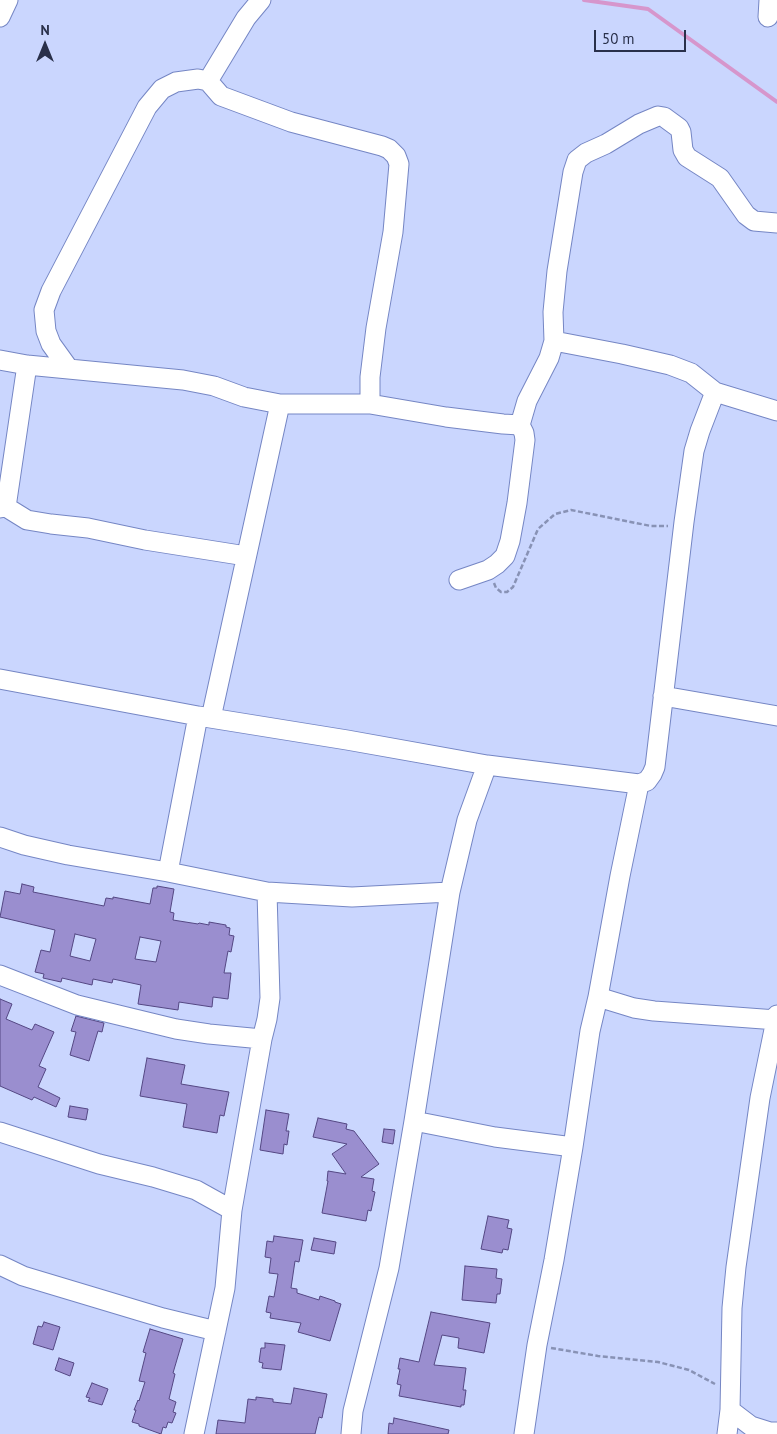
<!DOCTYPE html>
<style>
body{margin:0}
#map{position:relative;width:777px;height:1434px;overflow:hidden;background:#cad6fe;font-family:"PT Sans",sans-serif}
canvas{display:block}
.north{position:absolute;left:20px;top:20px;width:50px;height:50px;-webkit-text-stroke:4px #cad6fe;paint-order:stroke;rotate:0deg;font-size:14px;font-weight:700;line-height:20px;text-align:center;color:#29304a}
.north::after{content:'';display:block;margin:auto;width:18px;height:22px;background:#29304a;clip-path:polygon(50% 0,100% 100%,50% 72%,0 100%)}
.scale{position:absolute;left:594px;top:30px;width:92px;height:22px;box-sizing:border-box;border:2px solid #29304a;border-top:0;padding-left:6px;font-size:15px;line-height:18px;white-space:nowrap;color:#29304a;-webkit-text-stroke:4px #cad6fe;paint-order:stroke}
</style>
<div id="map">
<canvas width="777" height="1434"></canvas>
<div class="north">N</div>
<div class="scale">50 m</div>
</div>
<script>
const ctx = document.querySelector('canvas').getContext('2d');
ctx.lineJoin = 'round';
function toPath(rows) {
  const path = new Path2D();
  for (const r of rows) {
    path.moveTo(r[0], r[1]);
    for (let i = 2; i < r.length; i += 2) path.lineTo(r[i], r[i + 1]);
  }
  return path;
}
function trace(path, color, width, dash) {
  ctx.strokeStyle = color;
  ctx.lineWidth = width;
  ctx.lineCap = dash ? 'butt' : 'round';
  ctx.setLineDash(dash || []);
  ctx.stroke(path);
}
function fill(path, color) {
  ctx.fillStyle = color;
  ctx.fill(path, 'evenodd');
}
trace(toPath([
 [584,0,648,9,777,102]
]), '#d696cc', 4);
const building = toPath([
 [22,884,34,887,33,892,104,906,106,898,113,899,113,897,150,904,153,888,157,888,157,886,174,889,170,912,174,913,173,920,198,924,199,923,209,925,209,922,226,925,226,927,230,928,229,935,234,936,231,952,228,951,224,973,231,973,228,999,213,997,212,1007,179,1002,178,1010,138,1004,141,985,113,979,112,983,93,979,92,985,62,978,61,982,43,978,44,974,35,972,41,950,50,952,55,930,0,917,5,891,20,894,22,884],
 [75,934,96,939,90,961,70,956,75,934],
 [140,937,161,941,156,962,135,959,140,937],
 [0,999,12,1004,6,1019,32,1030,35,1024,54,1032,39,1066,46,1069,38,1087,60,1098,56,1107,34,1097,32,1100,0,1086,0,999],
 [76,1016,104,1023,102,1032,98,1031,89,1061,70,1055,76,1032,71,1031,76,1016],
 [147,1058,185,1065,181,1084,229,1092,224,1116,220,1115,217,1133,183,1127,187,1104,140,1096,147,1058],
 [70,1106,88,1109,86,1120,68,1117,70,1106],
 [266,1110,289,1114,286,1131,289,1131,287,1145,284,1144,283,1154,260,1150,266,1110],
 [318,1118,347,1124,346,1129,354,1131,379,1164,361,1177,374,1179,372,1191,375,1192,371,1211,368,1210,366,1221,322,1213,328,1181,327,1181,328,1171,346,1174,332,1154,347,1144,313,1137,318,1118],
 [384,1129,395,1130,393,1144,382,1142,384,1129],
 [488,1216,509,1220,507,1228,512,1229,508,1250,503,1249,502,1253,481,1249,488,1216],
 [274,1236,303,1240,299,1262,295,1261,291,1288,297,1289,297,1293,319,1300,320,1296,335,1301,335,1302,341,1304,330,1341,298,1332,301,1323,270,1318,271,1313,266,1312,269,1296,274,1297,278,1274,269,1273,271,1258,265,1257,267,1241,273,1242,274,1236],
 [314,1238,336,1242,334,1254,311,1250,314,1238],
 [465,1266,497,1269,496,1278,502,1279,500,1294,497,1294,496,1303,462,1300,465,1266],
 [431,1312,490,1323,484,1353,458,1348,459,1338,442,1335,434,1365,466,1368,463,1390,466,1390,464,1405,461,1405,461,1407,399,1396,401,1385,397,1384,400,1369,398,1369,400,1358,419,1362,431,1312],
 [44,1322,60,1327,53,1350,33,1344,38,1326,42,1327,44,1322],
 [150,1329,183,1339,173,1373,175,1374,169,1399,176,1402,173,1412,176,1413,172,1423,168,1422,166,1428,163,1427,161,1434,139,1426,139,1424,132,1422,136,1410,134,1410,138,1400,139,1401,145,1382,139,1381,146,1353,143,1352,150,1329],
 [265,1343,285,1345,281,1370,262,1368,263,1363,259,1362,261,1348,265,1348,265,1343],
 [59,1358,74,1363,70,1376,55,1370,59,1358],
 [92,1383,108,1389,102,1405,88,1401,90,1398,86,1397,92,1383],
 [294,1388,327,1394,322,1418,319,1417,315,1434,216,1434,218,1420,245,1423,248,1399,256,1400,256,1397,273,1399,273,1402,291,1404,294,1388],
 [394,1418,449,1430,448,1434,388,1434,389,1423,393,1424,394,1418]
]);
fill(building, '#9a8ecf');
trace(building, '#544783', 1);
const minor = toPath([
 [0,17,8,0],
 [768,17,769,0],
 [208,81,246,18,261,0],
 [554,341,622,354,670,365,691,373,715,392,777,411],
 [0,360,27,365,183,380,214,386,244,397,280,404,370,404,446,417,503,424,520,425],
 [69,369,51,344,46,331,44,310,51,291,147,107,162,89,176,82,198,79,208,81,221,96,291,122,382,146,389,149,396,156,399,164,393,232,376,328,370,377,370,404],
 [6,507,27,365],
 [0,508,6,507,27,520,51,524,88,528,145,540,246,556],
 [459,580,488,570,497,564,505,556,510,541,517,503,525,440,524,433,520,425,527,401,549,358,554,341,553,312,557,271,573,172,577,160,586,153,606,144,639,124,658,116,664,117,679,128,681,132,683,150,687,157,720,178,746,215,754,221,777,223],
 [0,679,198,716,347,740,487,765,639,784,647,781,652,774,655,767,684,522,694,451,700,431,715,392],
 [663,696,777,716],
 [211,718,280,404],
 [0,837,24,845,68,855,168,872,267,892,352,897,450,892],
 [168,872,198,716],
 [0,975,77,1005,176,1029,209,1034,262,1039,267,1019,270,998,267,892],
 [598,997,634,1008,654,1011,777,1020],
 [414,1121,495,1137,573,1147],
 [0,1132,99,1164,153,1177,196,1190,232,1210],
 [0,1265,23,1276,163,1318,216,1331],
 [730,1410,751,1426,770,1432,777,1432],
 [194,1434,225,1288,232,1210,262,1039],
 [351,1434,353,1411,389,1268,414,1121,450,892,467,820,487,765],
 [524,1434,537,1345,554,1260,573,1147,590,1031,598,997,620,876,639,784],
 [727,1434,730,1410,732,1308,736,1267,760,1098,777,1015]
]);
trace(minor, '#7586c4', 21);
trace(toPath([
 [494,583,496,588,501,592,507,592,513,587,538,529,555,514,571,510,651,526,668,526],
 [551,1348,598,1356,658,1362,689,1370,715,1384]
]), '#8892b5', 2.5, [5, 2.5]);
trace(minor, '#fff', 19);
</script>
